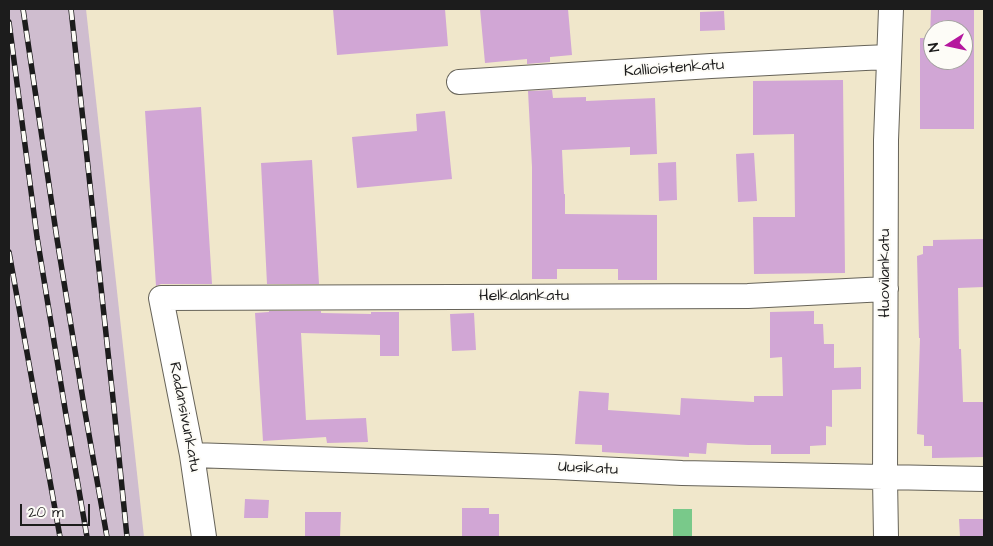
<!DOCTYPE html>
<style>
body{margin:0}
#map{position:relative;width:993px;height:546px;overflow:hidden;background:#f0e7cb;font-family:"Architects Daughter",sans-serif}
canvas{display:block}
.frame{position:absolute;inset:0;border:10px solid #1c1c1c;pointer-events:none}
.north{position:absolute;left:923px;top:20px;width:50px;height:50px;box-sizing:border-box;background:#fdfcf7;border:1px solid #a3a29f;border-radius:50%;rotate:260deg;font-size:14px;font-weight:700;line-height:20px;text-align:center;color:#1c1c1c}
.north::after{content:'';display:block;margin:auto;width:18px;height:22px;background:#b5179e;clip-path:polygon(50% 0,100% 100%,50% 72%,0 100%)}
.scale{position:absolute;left:20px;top:504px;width:70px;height:22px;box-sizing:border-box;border:2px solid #1c1c1c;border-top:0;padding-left:6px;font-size:15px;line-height:18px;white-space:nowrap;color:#1c1c1c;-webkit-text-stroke:4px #fdfcf7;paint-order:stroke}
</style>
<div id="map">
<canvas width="993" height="546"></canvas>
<div class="frame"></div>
<div class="north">N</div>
<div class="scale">20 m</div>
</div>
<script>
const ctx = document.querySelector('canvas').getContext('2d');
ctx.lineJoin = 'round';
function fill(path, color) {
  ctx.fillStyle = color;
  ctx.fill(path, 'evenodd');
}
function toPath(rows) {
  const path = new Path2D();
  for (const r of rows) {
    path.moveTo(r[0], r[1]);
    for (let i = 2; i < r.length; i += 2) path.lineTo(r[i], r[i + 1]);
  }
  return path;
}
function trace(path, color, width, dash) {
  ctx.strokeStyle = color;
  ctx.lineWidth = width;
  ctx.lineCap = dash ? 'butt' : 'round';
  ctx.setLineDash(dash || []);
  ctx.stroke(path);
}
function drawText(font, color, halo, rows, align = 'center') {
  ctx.font = font + ' "Architects Daughter",sans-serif';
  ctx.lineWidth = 4;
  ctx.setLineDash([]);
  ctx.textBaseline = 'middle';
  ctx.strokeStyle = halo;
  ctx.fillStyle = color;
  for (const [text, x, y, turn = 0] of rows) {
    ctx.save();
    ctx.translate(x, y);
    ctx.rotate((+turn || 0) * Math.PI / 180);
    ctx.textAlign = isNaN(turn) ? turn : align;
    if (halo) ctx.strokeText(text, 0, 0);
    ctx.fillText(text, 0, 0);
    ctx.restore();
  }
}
fill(toPath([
 [9,9,86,9,144,537,9,537]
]), '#cfbdcf');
fill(toPath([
 [673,509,692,509,692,537,673,537]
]), '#79c98a');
fill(toPath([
 [333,9,445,9,448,46,337,55],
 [480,9,568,9,572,55,550,57,550,62,527,64,527,59,485,63],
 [931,9,974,9,974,129,920,129,920,38,930,38],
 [933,30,963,30,963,60,933,60],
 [724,11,725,30,700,31,700,12],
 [843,80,845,273,754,274,753,217,795,217,794,134,753,135,753,81],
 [552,90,553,98,586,97,586,101,655,98,657,154,630,155,630,147,562,150,564,194,565,194,565,214,657,215,657,280,618,280,618,269,557,269,557,279,532,279,532,167,528,91],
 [201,107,212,284,161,284,156,286,145,111],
 [445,111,452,179,357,188,352,137,417,131,416,114],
 [754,153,757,201,738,202,736,154],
 [312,160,319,284,267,284,261,163],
 [676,162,677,200,659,201,658,163],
 [984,239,984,287,958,288,959,349,961,349,963,402,984,402,984,457,932,458,932,446,924,446,924,435,917,434,920,338,919,338,917,256,923,254,923,246,933,246,933,240],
 [269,311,321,311,321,313,371,314,371,312,399,312,399,356,380,356,380,335,301,333,306,420,366,418,368,442,327,443,326,437,263,441,255,313,269,312],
 [814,311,814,324,823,324,824,344,834,344,834,368,861,367,861,389,832,390,832,427,826,426,826,445,810,446,810,454,771,454,771,445,748,445,707,443,706,454,689,453,689,457,602,452,602,445,575,444,579,391,609,393,608,410,680,415,681,398,754,402,754,396,783,396,782,357,770,358,770,312],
 [474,313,476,350,452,351,450,314],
 [245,499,269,500,268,518,244,518],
 [462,508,489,508,489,514,499,514,499,537,462,537],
 [305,512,341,512,340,537,305,537],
 [959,519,984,519,984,537,960,537]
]), '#d1a6d5');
const minor = toPath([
 [459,82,711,66,865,58,889,57],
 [192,455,555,467,682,473,984,479],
 [204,537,192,455,161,298,748,296,886,289],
 [886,537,885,478,886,140,891,9]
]);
trace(minor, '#666359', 26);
trace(minor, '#fff', 24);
const rail = toPath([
 [23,9,57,239,85,412,107,537],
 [71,9,114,408,127,537],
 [9,22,37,237,66,415,87,537],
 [9,252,60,537]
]);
trace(rail, '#1c1c1c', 5.5);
trace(rail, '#fdfcf7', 4, [11]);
drawText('16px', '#1c1c1c', '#fdfcf7', [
 ["Kallioistenkatu",674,69,-4],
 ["Huovilankatu",886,273,-90],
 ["Helkalankatu",524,297],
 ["Radansivunkatu",184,417,79],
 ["Uusikatu",588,469,3]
]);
</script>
